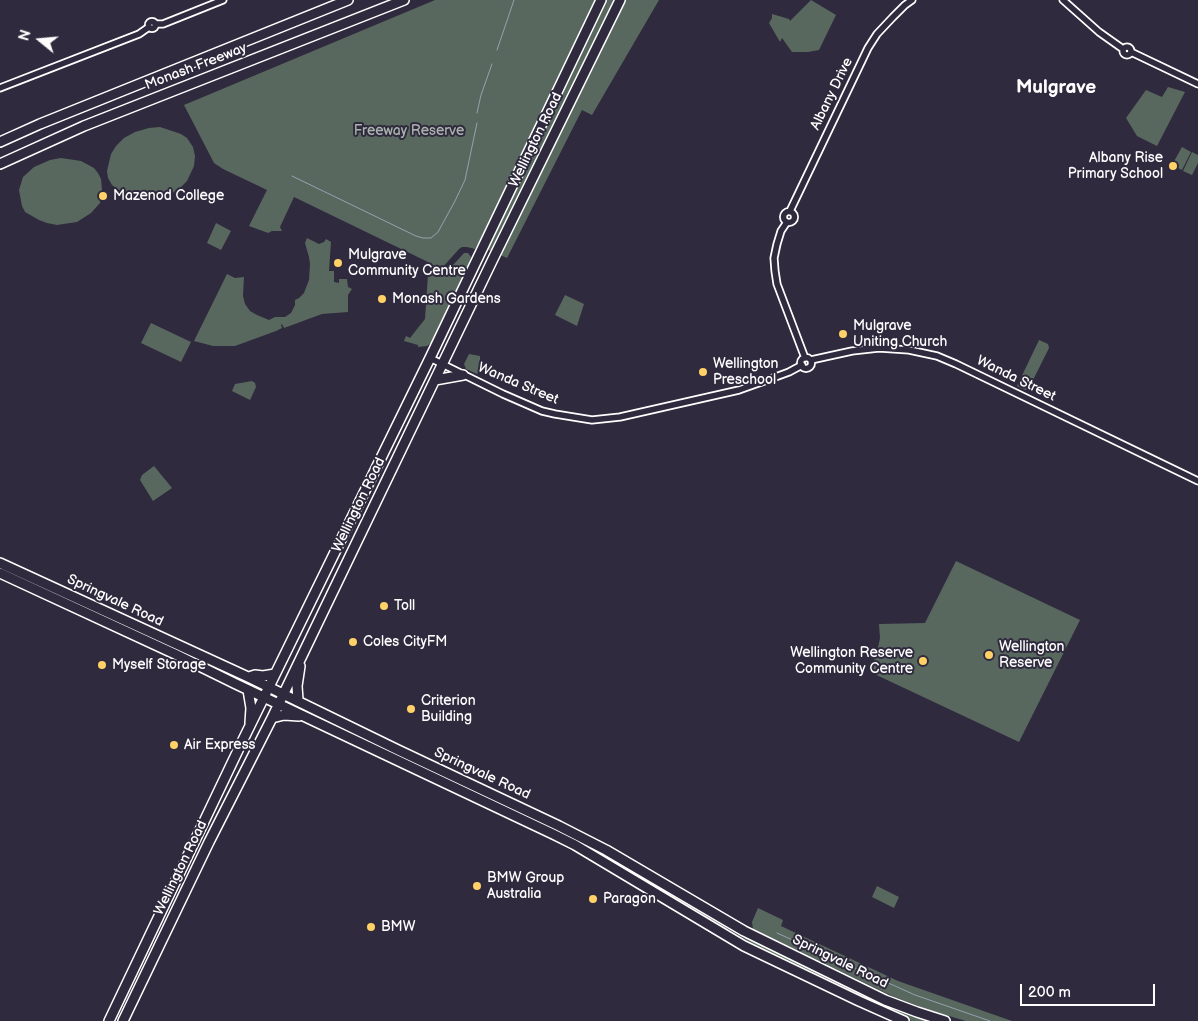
<!DOCTYPE html>
<style>
body{margin:0}
#map{position:relative;width:1198px;height:1021px;overflow:hidden;background:#2f2a3d;font-family:"Balsamiq Sans",sans-serif}
canvas{display:block}
.north{position:absolute;left:15px;top:15px;width:50px;height:50px;-webkit-text-stroke:4px #2f2a3d;paint-order:stroke;rotate:287deg;font-size:14px;font-weight:700;line-height:20px;text-align:center;color:#fff}
.north::after{content:'';display:block;margin:auto;width:18px;height:22px;background:#fff;clip-path:polygon(50% 0,100% 100%,50% 72%,0 100%)}
.scale{position:absolute;left:1020px;top:984px;width:135px;height:22px;box-sizing:border-box;border:2px solid #fff;border-top:0;padding-left:6px;font-size:15px;line-height:18px;white-space:nowrap;color:#fff;-webkit-text-stroke:4px #2f2a3d;paint-order:stroke}
</style>
<div id="map">
<canvas width="1198" height="1021"></canvas>
<div class="north">N</div>
<div class="scale">200 m</div>
</div>
<script>
const ctx = document.querySelector('canvas').getContext('2d');
ctx.lineJoin = 'round';
function fill(path, color) {
  ctx.fillStyle = color;
  ctx.fill(path, 'evenodd');
}
function toPath(rows) {
  const path = new Path2D();
  for (const r of rows) {
    if (r.length === 3) {
      path.moveTo(r[0] + r[2], r[1]);
      path.arc(r[0], r[1], r[2], 0, 2 * Math.PI);
      continue;
    }
    path.moveTo(r[0], r[1]);
    for (let i = 2; i < r.length; i += 2) path.lineTo(r[i], r[i + 1]);
  }
  return path;
}
function trace(path, color, width, dash) {
  ctx.strokeStyle = color;
  ctx.lineWidth = width;
  ctx.lineCap = dash ? 'butt' : 'round';
  ctx.setLineDash(dash || []);
  ctx.stroke(path);
}
function drawText(font, color, halo, rows, align = 'center') {
  ctx.font = font + ' "Balsamiq Sans",sans-serif';
  ctx.lineWidth = 4;
  ctx.setLineDash([]);
  ctx.textBaseline = 'middle';
  ctx.strokeStyle = halo;
  ctx.fillStyle = color;
  for (const [text, x, y, turn = 0] of rows) {
    ctx.save();
    ctx.translate(x, y);
    ctx.rotate((+turn || 0) * Math.PI / 180);
    ctx.textAlign = isNaN(turn) ? turn : align;
    if (halo) ctx.strokeText(text, 0, 0);
    ctx.fillText(text, 0, 0);
    ctx.restore();
  }
}
fill(toPath([
 [435,0,659,0,592,115,582,110,507,258,477,245,475,249,467,247,462,247,459,249,442,268,437,270,429,266,428,262,294,197,280,227,282,231,272,231,268,233,249,226,267,190,223,169,214,163,184,105],
 [811,0,836,15,819,50,808,52,792,52,782,38,780,42,769,23,772,18,772,14,789,19,790,21],
 [1168,87,1185,92,1157,146,1137,136,1126,118,1146,90,1162,97],
 [160,127,181,134,187,138,193,147,195,156,194,166,187,181,180,188,169,195,156,198,145,199,132,196,120,191,112,185,108,178,107,171,111,154,116,146,124,138,135,132,149,128],
 [1182,147,1191,152,1182,170,1172,165],
 [1192,152,1198,155,1198,163,1192,175,1183,171],
 [61,158,81,161,94,168,98,173,101,179,102,190,100,203,91,213,77,222,57,225,47,223,39,220,25,212,22,206,19,190,23,177,34,167,50,160],
 [216,223,231,231,221,250,207,243],
 [307,238,319,244,324,242,326,239,331,242,329,271,334,271,334,282,339,283,339,279,347,279,348,287,352,289,348,295,348,312,322,314,284,328,282,324,281,325,282,328,276,331,235,346,213,346,194,341,227,274,235,278,244,277,243,296,245,304,250,311,257,315,269,320,275,317,285,317,291,313,295,305,295,300,299,298,304,293,309,280,310,264,309,257,305,243],
 [464,253,468,253,471,257,465,276,433,341,427,346,418,347,418,345,404,341,406,336,410,338,425,319,428,274,438,277,443,276],
 [565,295,584,304,577,326,555,315],
 [151,323,191,342,181,362,141,343],
 [1039,340,1048,344,1049,348,1029,388,1025,390,1017,386],
 [469,354,480,356,480,369,477,374,466,369,464,364],
 [252,381,255,383,256,387,250,400,232,391,235,384],
 [154,466,172,488,153,501,140,480,142,475],
 [956,561,1080,620,1019,742,870,672,877,652,880,638,879,624,925,623],
 [653,882,727,928,733,935,680,904,651,884],
 [877,886,899,897,894,908,872,897],
 [758,908,783,920,781,926,898,981,1012,1021,966,1021,929,1010,894,997,753,929,752,922],
 [744,936,932,1021,912,1021,892,1014,794,967,774,955,750,943,744,938]
]), '#59685f');
trace(toPath([
 [497,50,514,0],
 [477,113,481,95,492,64],
 [292,176,416,236,423,238,431,238,438,232,455,201,465,180,477,123],
 [777,933,915,995,990,1021]
]), '#94a3ac', 1);
const minor = toPath([
 [1063,0,1099,32,1123,49],
 [152,25,3.5],
 [155,24,163,24,223,0],
 [1127,51,4],
 [1131,52,1198,84],
 [0,88,139,34,149,27],
 [790,211,868,48,877,34,893,17,905,5,912,0],
 [789,217,5.5],
 [787,222,781,231,777,244,774,258,775,271,777,284,805,358],
 [806,363,5.5],
 [430,358,503,394,542,411,555,414,592,420,620,417,739,390,770,379,789,372,802,365],
 [811,360,852,351,879,348,909,350,937,356,956,364,1198,481]
]);
const highway = toPath([
 [0,142,40,124,348,0],
 [0,164,84,126,404,0],
 [435,380,463,375],
 [0,563,248,677,398,750,559,826,606,850,744,931,885,1000,917,1012,945,1021],
 [0,573,175,654,236,684,553,834,575,845,744,946,859,1001,904,1021],
 [249,677,255,675,263,676,275,674],
 [248,690,251,708,250,723],
 [298,700,297,686,300,666],
 [272,718,284,715,299,716],
 [109,1021,241,744,430,358,601,0],
 [123,1021,209,842,272,718,492,261,620,0]
]);
trace(minor, '#fff', 9);
trace(highway, '#fff', 12);
trace(minor, '#2f2a3d', 5.5);
trace(highway, '#2f2a3d', 9);
for (const [x, y, r, color] of [
 [1173,166,5,"#ffd166"],
 [103,196,5,"#ffd166"],
 [338,263,5,"#ffd166"],
 [382,299,5,"#ffd166"],
 [843,334,5,"#ffd166"],
 [703,372,5,"#ffd166"],
 [384,606,5,"#ffd166"],
 [353,642,5,"#ffd166"],
 [989,655,5,"#ffd166"],
 [923,661,5,"#ffd166"],
 [102,665,5,"#ffd166"],
 [411,709,5,"#ffd166"],
 [174,745,5,"#ffd166"],
 [477,886,5,"#ffd166"],
 [593,899,5,"#ffd166"],
 [371,927,5,"#ffd166"]
]) {
  const dot = new Path2D();
  dot.arc(x, y, r, 0, 2 * Math.PI);
  ctx.fillStyle = color;
  ctx.fill(dot);
  trace(dot, '#2f2a3d', 2);
}
drawText('14px', '#fff', '#2f2a3d', [
 ["Monash Freeway",196,67,-21],
 ["Albany Drive",832,94,-64],
 ["Wellington Road",536,140,-64],
 ["Wanda Street",1016,379,26],
 ["Wanda Street",518,384,23],
 ["Wellington Road",359,505,-64],
 ["Springvale Road",115,601,25],
 ["Springvale Road",482,774,25],
 ["Wellington Road",181,868,-64],
 ["Springvale Road",840,962,26]
]);
drawText('14px', '#acb4af', '#2f2a3d', [
 ["Freeway Reserve",409,131]
]);
drawText('14px', '#fff', '#2f2a3d', [
 ["Albany Rise",1163,158,"right"],
 ["Primary School",1163,174,"right"],
 ["Mazenod College",113,196],
 ["Mulgrave",348,255],
 ["Community Centre",348,271],
 ["Monash Gardens",392,299],
 ["Mulgrave",853,326],
 ["Uniting Church",853,342],
 ["Wellington",713,364],
 ["Preschool",713,380],
 ["Toll",394,606],
 ["Coles CityFM",363,642],
 ["Wellington",999,647],
 ["Reserve",999,663],
 ["Wellington Reserve",913,653,"right"],
 ["Community Centre",913,669,"right"],
 ["Myself Storage",112,665],
 ["Criterion",421,701],
 ["Building",421,717],
 ["Air Express",184,745],
 ["BMW Group",487,878],
 ["Australia",487,894],
 ["Paragon",603,899],
 ["BMW",381,927]
], 'left');
drawText('bold 19px', '#fff', '#2f2a3d', [
 ["Mulgrave",1056,88]
]);
</script>
